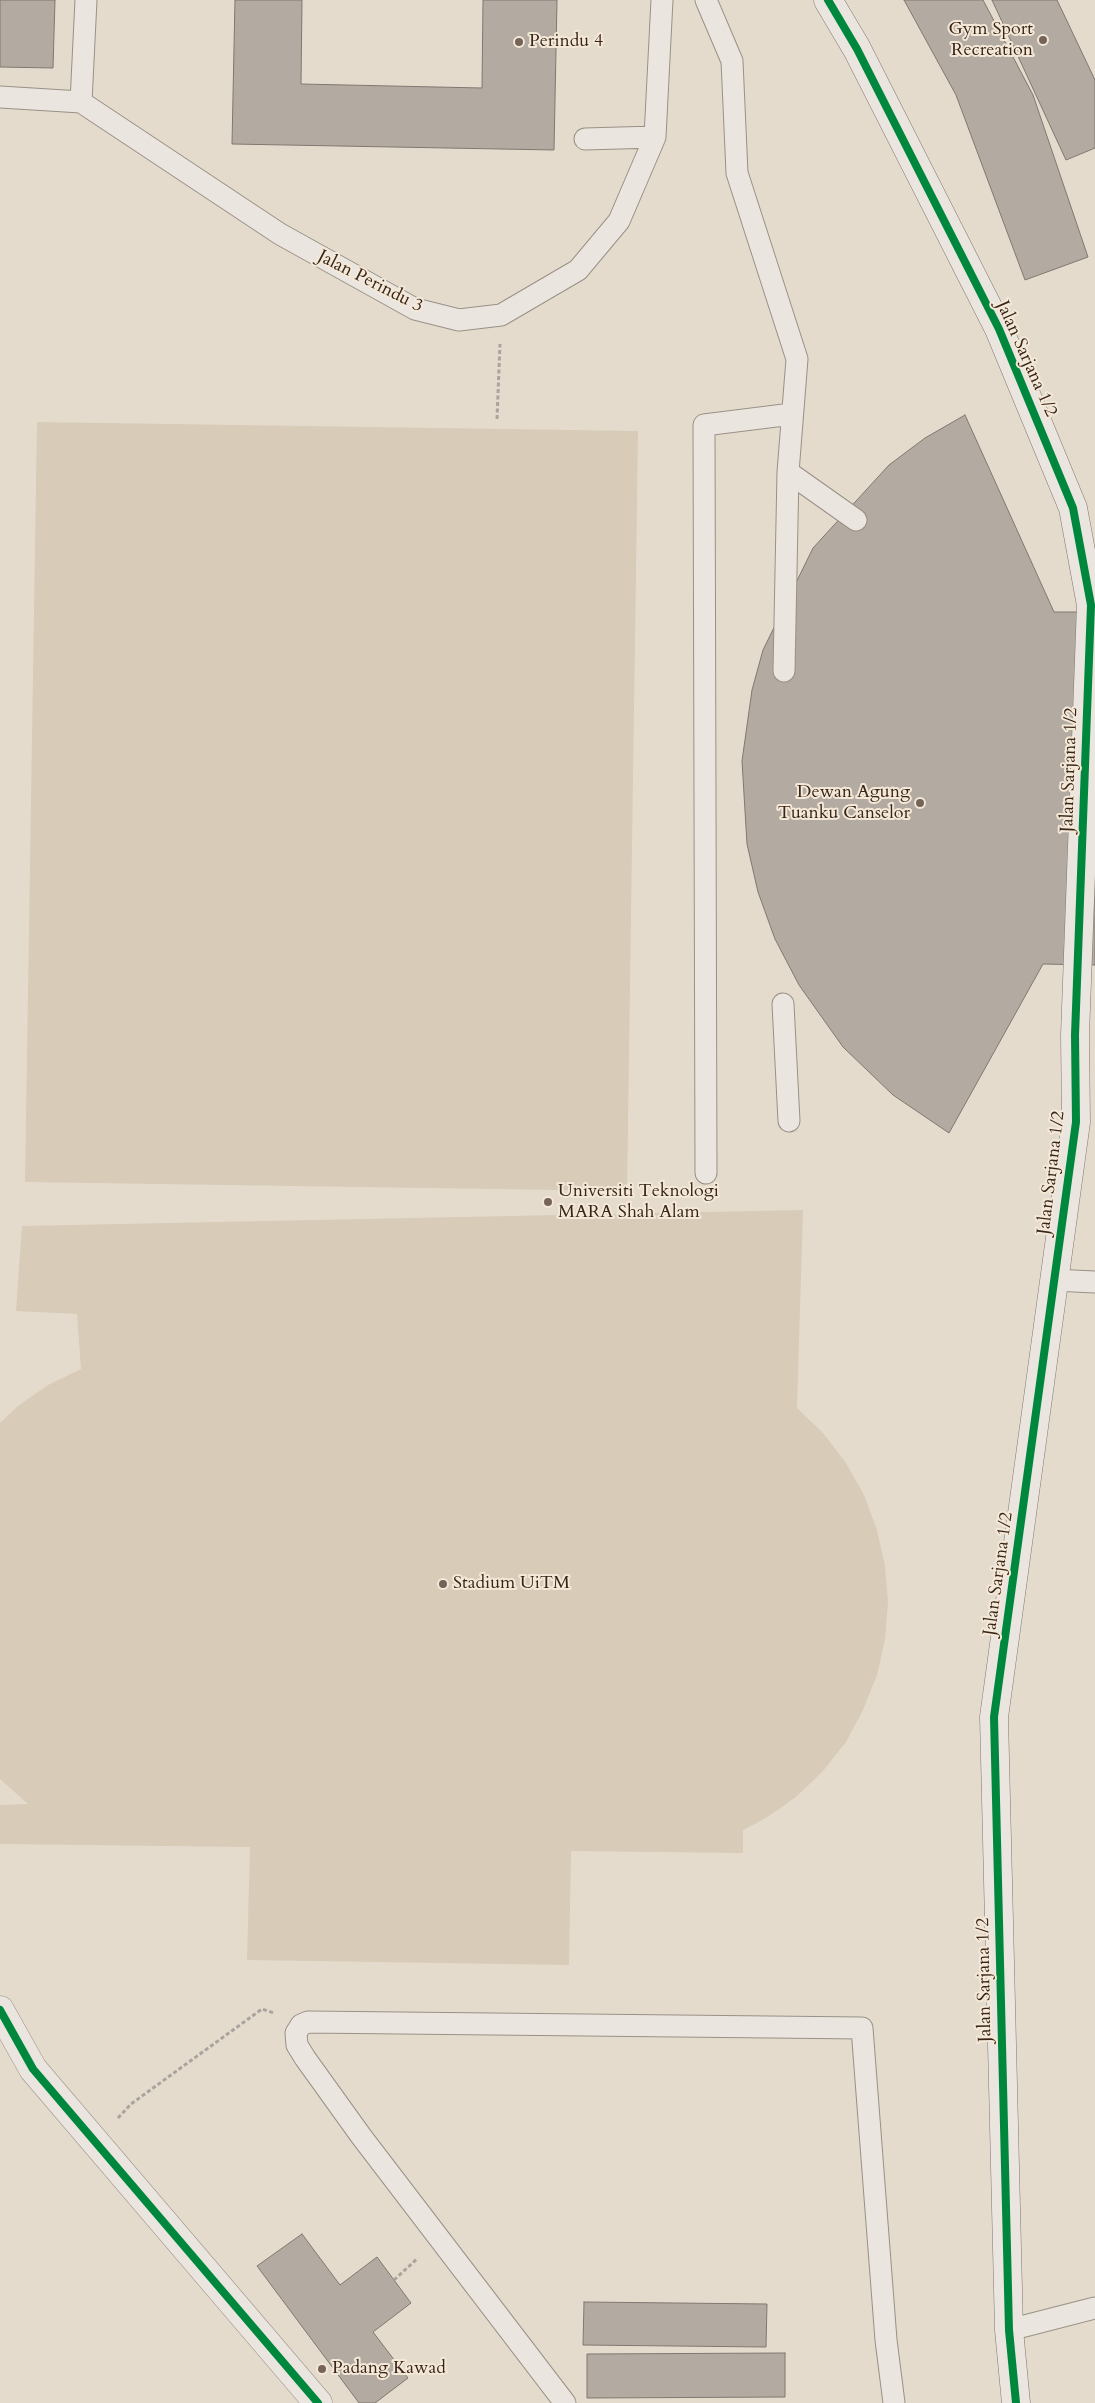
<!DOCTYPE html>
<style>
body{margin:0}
canvas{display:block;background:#e4dbcd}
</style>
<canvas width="1095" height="2403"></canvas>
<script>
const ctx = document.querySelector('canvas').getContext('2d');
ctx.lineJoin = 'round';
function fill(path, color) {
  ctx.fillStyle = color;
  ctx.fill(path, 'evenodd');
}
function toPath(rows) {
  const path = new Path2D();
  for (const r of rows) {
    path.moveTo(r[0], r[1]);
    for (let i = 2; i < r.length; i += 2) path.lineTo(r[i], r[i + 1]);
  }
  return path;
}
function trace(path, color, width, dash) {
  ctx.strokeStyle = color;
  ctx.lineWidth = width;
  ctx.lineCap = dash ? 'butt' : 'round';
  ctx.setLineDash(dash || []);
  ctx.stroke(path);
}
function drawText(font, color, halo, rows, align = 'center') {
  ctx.font = font + ' Cardo,serif';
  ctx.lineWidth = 4;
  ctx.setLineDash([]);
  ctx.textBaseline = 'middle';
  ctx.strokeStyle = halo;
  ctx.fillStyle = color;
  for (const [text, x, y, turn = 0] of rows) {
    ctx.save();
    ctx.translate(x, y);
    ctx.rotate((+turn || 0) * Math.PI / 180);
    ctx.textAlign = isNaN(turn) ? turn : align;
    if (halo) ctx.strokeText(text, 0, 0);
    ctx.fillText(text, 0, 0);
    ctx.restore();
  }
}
fill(toPath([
 [37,422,638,431,627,1191,25,1182],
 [803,1210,797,1408,823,1433,846,1463,864,1495,877,1530,885,1566,888,1602,885,1639,877,1675,863,1710,846,1742,823,1771,796,1797,766,1818,743,1830,743,1853,571,1851,569,1965,247,1960,250,1847,0,1844,0,1805,28,1804,0,1779,0,1423,18,1406,48,1385,81,1369,77,1314,16,1311,22,1226]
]), '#d8cbb8');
const building = toPath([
 [0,0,55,0,53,68,0,67,0,0],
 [235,0,302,0,301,84,482,88,483,0,557,0,554,150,232,144,235,0],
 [904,0,983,0,1033,95,1088,257,1025,280,956,95,904,0],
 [992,0,1057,0,1095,80,1095,148,1066,160,992,0],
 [965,415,1054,612,1095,612,1095,965,1043,964,949,1133,893,1095,843,1047,799,985,775,939,758,892,747,844,742,761,752,690,763,650,813,548,889,465,925,438,965,415],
 [302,2234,340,2285,377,2257,411,2303,373,2332,408,2378,375,2403,359,2403,257,2266,302,2234],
 [584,2302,767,2304,766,2347,583,2345,584,2302],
 [785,2353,785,2397,587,2398,587,2354,785,2353]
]);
fill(building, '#b3aba1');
trace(building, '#807870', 1);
const lane = toPath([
 [706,0,732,61,737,173,797,359,788,472,784,671],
 [0,97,81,102,280,234,415,309,459,320,501,315,578,270,619,221,655,137,662,0],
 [81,102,86,0],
 [585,139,655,137],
 [788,472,856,520],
 [783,1004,789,1121],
 [706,1173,704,425,792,414],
 [1053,1280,1095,1282],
 [1009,2330,1095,2308],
 [565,2403,361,2136,305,2058,297,2045,296,2033,301,2025,308,2022,862,2028,886,2340,894,2403]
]);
const street = toPath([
 [0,2010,33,2069,318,2403]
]);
const secondary = toPath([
 [828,0,857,49,999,329,1073,508,1091,605,1075,1035,1076,1122,994,1717,1009,2330,1016,2403]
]);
trace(lane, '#999187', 23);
trace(street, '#999187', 29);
trace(secondary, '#807870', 29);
trace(toPath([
 [497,419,500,344],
 [118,2118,131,2104,262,2009,274,2013],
 [394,2280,418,2258]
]), '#a9a49d', 3, [4, 2.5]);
trace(lane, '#eae5de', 21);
trace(street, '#eae5de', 28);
trace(secondary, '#eae5de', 28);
trace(toPath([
 [828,0,857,49,999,329,1073,508,1091,605,1075,1035,1076,1122,994,1717,1009,2330,1016,2403],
 [0,2010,33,2069,318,2403]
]), '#00873e', 8);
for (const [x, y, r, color] of [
 [1043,40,5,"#756457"],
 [519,42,5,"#756457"],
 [920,803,5,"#756457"],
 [548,1202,5,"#756457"],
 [443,1584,5,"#756457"],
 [322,2369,5,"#756457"]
]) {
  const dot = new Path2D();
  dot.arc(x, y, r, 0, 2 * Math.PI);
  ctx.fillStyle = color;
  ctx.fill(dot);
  trace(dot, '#f4e9d8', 2);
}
drawText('18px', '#392418', '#f4e9d8', [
 ["Gym Sport",1033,30,"right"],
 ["Recreation",1033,51,"right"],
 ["Perindu 4",529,42],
 ["Dewan Agung",910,793,"right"],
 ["Tuanku Canselor",910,814,"right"],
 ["Universiti Teknologi",558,1192],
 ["MARA Shah Alam",558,1213],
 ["Stadium UiTM",453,1584],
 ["Padang Kawad",332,2369]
], 'left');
drawText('18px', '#392418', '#f4e9d8', [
 ["Jalan Perindu 3",370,282,27],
 ["Jalan Sarjana 1/2",1026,359,66],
 ["Jalan Sarjana 1/2",1070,770,-88],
 ["Jalan Sarjana 1/2",1052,1173,-83],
 ["Jalan Sarjana 1/2",999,1574,-82],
 ["Jalan Sarjana 1/2",985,1980,-91]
]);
</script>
